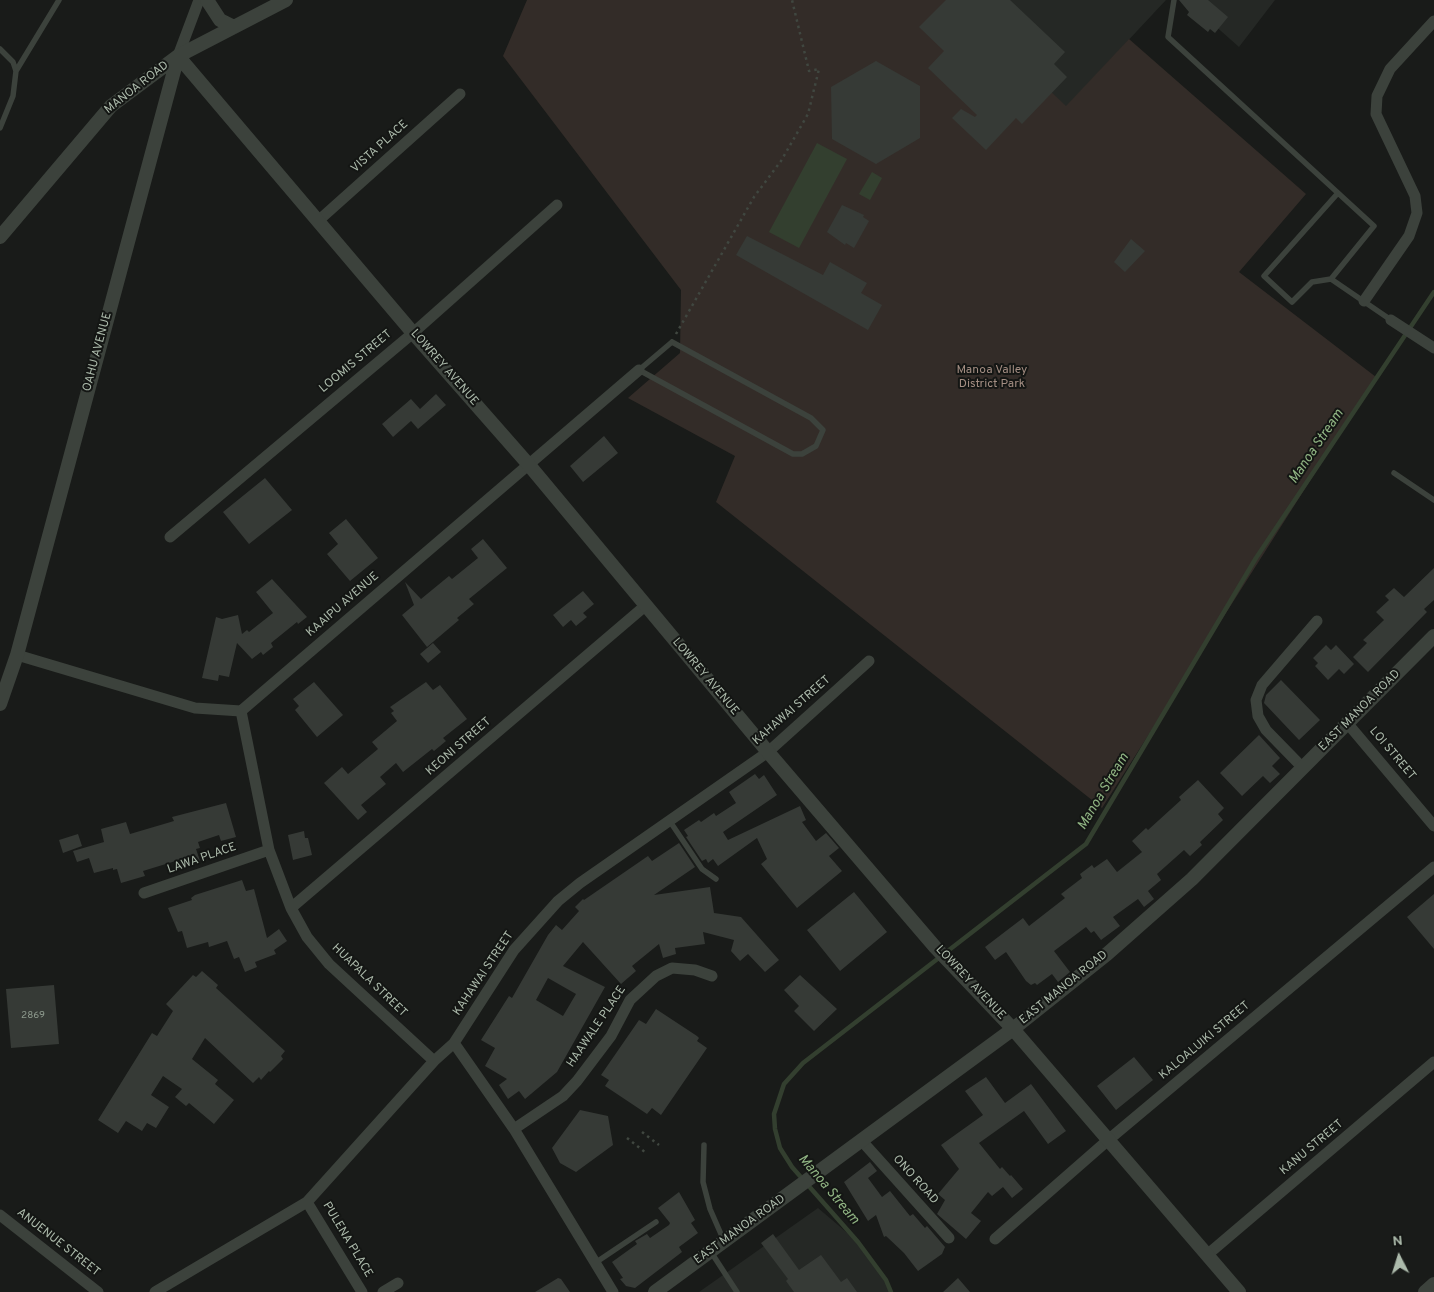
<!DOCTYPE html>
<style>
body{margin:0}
#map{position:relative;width:1434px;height:1292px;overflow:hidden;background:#191b19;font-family:Overpass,sans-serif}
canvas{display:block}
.north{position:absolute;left:1374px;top:1232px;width:50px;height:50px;-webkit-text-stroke:4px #141614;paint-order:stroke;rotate:355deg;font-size:14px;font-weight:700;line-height:20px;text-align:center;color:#acbaab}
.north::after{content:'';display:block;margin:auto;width:18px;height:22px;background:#acbaab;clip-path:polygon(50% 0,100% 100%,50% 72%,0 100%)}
</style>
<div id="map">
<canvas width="1434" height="1292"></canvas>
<div class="north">N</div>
</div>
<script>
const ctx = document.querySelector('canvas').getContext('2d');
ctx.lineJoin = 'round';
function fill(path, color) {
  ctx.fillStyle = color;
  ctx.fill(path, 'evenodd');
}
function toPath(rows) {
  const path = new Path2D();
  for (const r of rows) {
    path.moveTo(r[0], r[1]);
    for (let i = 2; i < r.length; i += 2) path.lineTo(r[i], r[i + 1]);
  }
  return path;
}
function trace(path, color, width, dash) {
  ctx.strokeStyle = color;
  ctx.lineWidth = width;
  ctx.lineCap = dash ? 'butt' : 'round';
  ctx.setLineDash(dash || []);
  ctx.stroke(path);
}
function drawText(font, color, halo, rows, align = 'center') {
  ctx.font = font + ' Overpass,sans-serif';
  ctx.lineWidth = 4;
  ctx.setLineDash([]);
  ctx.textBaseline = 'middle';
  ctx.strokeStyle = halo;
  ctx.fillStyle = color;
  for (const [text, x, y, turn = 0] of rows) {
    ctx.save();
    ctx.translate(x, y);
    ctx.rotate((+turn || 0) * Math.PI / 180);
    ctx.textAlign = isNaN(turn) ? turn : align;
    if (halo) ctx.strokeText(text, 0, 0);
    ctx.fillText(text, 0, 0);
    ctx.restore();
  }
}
fill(toPath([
 [955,0,1166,0,1066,107],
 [1186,0,1275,0,1239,47],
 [818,1208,858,1242,886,1280,891,1292,699,1292]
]), '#252825');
fill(toPath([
 [527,0,955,0,1066,106,1129,39,1306,194,1239,272,1376,377,1102,808,716,502,735,456,628,398,680,353,681,290,503,56]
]), '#332c28');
fill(toPath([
 [817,143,847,159,799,248,769,232],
 [872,172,882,178,870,200,859,194]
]), '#333f2f');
trace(toPath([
 [891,1292,886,1280,858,1242,792,1167,780,1148,775,1129,774,1114,784,1084,803,1063,1086,844,1256,558,1434,292]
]), '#333f2f', 4.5);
fill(toPath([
 [946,0,1010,0,1065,52,1054,64,1067,77,1022,124,1016,118,986,150,952,118,961,109,975,117,977,115,928,68,944,51,919,27],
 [1179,0,1208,0,1228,17,1215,33,1210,29,1208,32,1187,15,1189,12],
 [876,61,920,86,920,138,876,164,832,139,831,87],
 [842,205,864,215,863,217,869,221,854,248,846,243,845,245,827,232],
 [747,236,823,275,830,262,867,283,861,293,882,305,868,330,736,255],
 [1131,239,1145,251,1125,272,1114,262],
 [436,394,446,405,418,429,411,421,393,437,382,424,411,399,420,409],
 [604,436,618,453,583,482,570,466],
 [265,478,292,510,249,544,223,512],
 [346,519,378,558,350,581,327,554,338,544,329,533],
 [483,539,507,568,469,599,474,604,457,618,459,620,427,647,402,615,414,605,405,582,421,599,449,576,452,579,478,558,471,549],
 [1434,568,1434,600,1424,609,1427,612,1368,672,1353,657,1367,643,1363,640,1384,620,1376,612,1389,600,1385,596,1394,588,1404,597],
 [272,579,307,617,298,624,297,622,271,643,273,647,263,655,261,652,252,659,237,643,229,677,219,675,218,681,202,678,216,617,222,619,238,615,242,634,247,630,249,632,273,613,256,592],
 [583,591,594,604,583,613,587,617,576,626,571,620,563,627,553,615],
 [433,643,441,652,428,663,420,654],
 [1326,645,1331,650,1336,645,1354,664,1344,674,1339,669,1328,680,1315,666,1318,663,1313,658],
 [1281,680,1320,720,1299,740,1264,703,1266,695],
 [314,682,343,715,317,737,295,710,299,706,293,699],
 [426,682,433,690,440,685,467,719,443,738,446,741,434,751,432,749,403,772,396,763,380,777,386,784,361,805,367,812,358,820,324,783,342,767,348,774,378,749,372,742,397,721,391,713,394,711,390,707],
 [1259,735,1280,758,1272,766,1280,774,1270,783,1263,776,1242,796,1220,773],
 [755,774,759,779,764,775,777,795,723,832,728,840,800,806,806,820,802,822,816,841,826,833,839,848,829,856,842,871,797,908,761,864,767,859,757,838,718,866,713,859,708,863,706,859,702,861,686,837,688,836,684,830,699,820,701,822,714,813,716,816,736,803,729,792],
 [1198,780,1224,808,1218,814,1223,820,1200,842,1202,845,1190,856,1184,850,1157,874,1161,880,1148,891,1154,899,1144,907,1138,899,1113,917,1120,926,1101,940,1094,931,1091,933,1086,927,1054,951,1070,972,1058,982,1052,974,1037,985,1035,983,1031,985,1026,981,1006,952,995,960,985,947,1023,918,1029,926,1065,898,1061,894,1082,878,1080,874,1092,865,1094,868,1107,859,1117,872,1142,852,1132,841,1146,828,1148,830,1181,800,1179,797],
 [226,803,236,837,221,841,219,835,198,842,200,848,196,849,200,861,184,865,182,859,143,871,145,876,121,883,117,869,113,870,113,868,94,873,89,858,77,862,73,851,104,842,101,829,126,822,130,834,174,821,172,817],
 [304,831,305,838,308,838,312,855,293,860,288,835],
 [78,834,82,846,63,853,59,840],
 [679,843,695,867,654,895,710,887,714,913,741,917,779,960,765,972,748,954,740,961,731,951,734,940,703,932,705,944,675,948,676,954,663,958,659,944,632,966,636,971,621,984,583,942,563,966,605,987,557,1072,525,1099,519,1091,508,1099,499,1085,507,1079,485,1066,495,1048,481,1040,509,996,512,998,548,935,556,925,562,930,579,911,575,907,583,899,584,900,648,856,652,861],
 [548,978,576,994,563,1016,536,1000],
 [242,880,246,891,254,889,267,938,279,929,287,941,274,950,276,954,255,962,257,967,245,972,239,957,234,959,227,941,209,947,208,942,187,948,182,931,178,932,168,908,192,900,191,898,195,895],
 [854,892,887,932,840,971,807,930],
 [1434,894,1434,949,1407,917],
 [202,971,218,985,216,988,285,1051,281,1056,283,1059,270,1072,269,1071,261,1080,259,1077,253,1083,205,1038,192,1059,218,1080,215,1084,234,1100,214,1124,189,1103,186,1106,175,1097,182,1089,163,1076,151,1095,169,1107,156,1128,147,1123,142,1131,126,1121,118,1133,98,1120,152,1033,157,1036,173,1011,166,1004,193,975,196,977],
 [800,975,837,1009,814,1031,794,1011,799,1006,784,990],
 [54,985,59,1044,11,1048,6,989],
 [656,1009,697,1036,699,1038,697,1041,707,1048,661,1115,652,1108,647,1114,605,1086,609,1080,601,1075,639,1020,646,1024],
 [1134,1057,1153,1080,1116,1110,1097,1086],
 [986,1077,1005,1103,1031,1084,1066,1131,1048,1144,1024,1111,979,1143,1000,1169,1002,1167,1010,1176,1011,1175,1023,1189,1012,1198,1003,1187,992,1196,988,1192,971,1213,981,1221,966,1239,937,1214,945,1200,938,1194,959,1169,941,1145,983,1115,965,1091],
 [580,1110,608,1116,613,1145,576,1172,560,1163,552,1148],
 [870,1162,877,1171,868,1178,882,1197,890,1191,910,1216,913,1214,925,1228,927,1226,945,1247,942,1254,918,1271,904,1253,886,1236,884,1237,876,1215,868,1221,844,1182],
 [679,1192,695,1220,691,1223,698,1233,679,1247,682,1252,635,1288,626,1286,620,1279,623,1278,612,1262,637,1244,635,1241,647,1234,650,1238,669,1225,670,1223,658,1208],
 [773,1234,799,1270,821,1255,841,1282,847,1278,857,1292,794,1292,786,1281,788,1279,761,1243],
 [558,1278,561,1279,570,1292,535,1292],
 [958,1278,970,1292,943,1292]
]), '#363a36');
trace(toPath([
 [676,334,754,197,781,161,808,114,819,69,809,71,792,0],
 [642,1132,659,1145],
 [627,1138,646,1153]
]), '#404740', 2.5, [2.5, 4]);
trace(toPath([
 [1174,0,1168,37,1374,226,1331,279,1391,320],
 [0,49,13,62,16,71,13,96,0,128],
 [16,71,59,0],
 [1331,279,1312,282,1292,302,1264,276,1338,193],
 [672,342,811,418,823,430,816,446,802,454,793,454,639,370,672,342],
 [1394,473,1434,500],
 [669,820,702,869,716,879],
 [704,1145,703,1182,710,1209,724,1241],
 [711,1252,737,1292],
 [595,1263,656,1222]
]), '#3c423c', 5.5);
trace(toPath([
 [178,56,199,0],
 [318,221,460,94],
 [1364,301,1409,236,1417,213,1415,196,1376,114,1377,96,1390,69,1434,21],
 [1391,320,1434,348],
 [170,537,413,333,557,205],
 [17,655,195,708,241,711,639,370],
 [241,711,269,850,291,908,307,937,329,964,434,1061],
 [1348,724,1434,826],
 [1303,768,1266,730,1258,716,1256,700,1262,685,1317,621],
 [144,893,269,850],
 [291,908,645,606],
 [454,1043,514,1129,613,1292],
 [514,1129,563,1096,577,1081,611,1036,630,1000,656,976,672,968,695,970,712,976],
 [861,1140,949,1238],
 [307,1202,362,1292],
 [0,1215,98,1292],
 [995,1239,1107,1141,1434,867],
 [1207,1255,1434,1062],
 [155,1292,307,1202,434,1061,454,1043,514,950,558,901,580,883,768,752,869,661],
 [383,1292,398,1283]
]), '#3c423c', 11);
trace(toPath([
 [207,0,220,20,234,27],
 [178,56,413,333,529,465,768,752,935,947,1013,1029,1239,1292],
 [0,237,111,106,178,56,286,0],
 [0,704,17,655,178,56],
 [655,1292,1013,1029,1107,954,1192,879,1434,636],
 [1425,1292,1434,1284]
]), '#3c423c', 14);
drawText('10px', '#8e9a8e', null, [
 ["2869",33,1016]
]);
drawText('12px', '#acbaab', '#141614', [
 ["MANOA ROAD",137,88,-38],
 ["VISTA PLACE",380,147,-42],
 ["OAHU AVENUE",98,352,-75],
 ["LOOMIS STREET",356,362,-40],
 ["LOWREY AVENUE",444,368,49],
 ["KAAIPU AVENUE",343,605,-41],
 ["LOWREY AVENUE",705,677,50],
 ["KAHAWAI STREET",792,711,-41],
 ["EAST MANOA ROAD",1360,711,-45],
 ["KEONI STREET",459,747,-41],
 ["LOI STREET",1392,754,50],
 ["LAWA PLACE",202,859,-19],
 ["KAHAWAI STREET",484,974,-56],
 ["HUAPALA STREET",369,981,44],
 ["LOWREY AVENUE",970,983,47],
 ["EAST MANOA ROAD",1064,988,-39],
 ["HAAWALE PLACE",597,1027,-56],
 ["KALOALUIKI STREET",1205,1041,-40],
 ["KANU STREET",1312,1148,-40],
 ["ONO ROAD",915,1180,48],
 ["EAST MANOA ROAD",740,1230,-36],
 ["PULENA PLACE",347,1240,59],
 ["ANUENUE STREET",58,1243,38]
]);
drawText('12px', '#a48e83', '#141614', [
 ["Manoa Valley",992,371],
 ["District Park",992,385]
]);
drawText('italic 14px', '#90b483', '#141614', [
 ["Manoa Stream",1317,447,-56],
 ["Manoa Stream",1104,792,-59],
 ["Manoa Stream",828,1190,50]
]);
</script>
